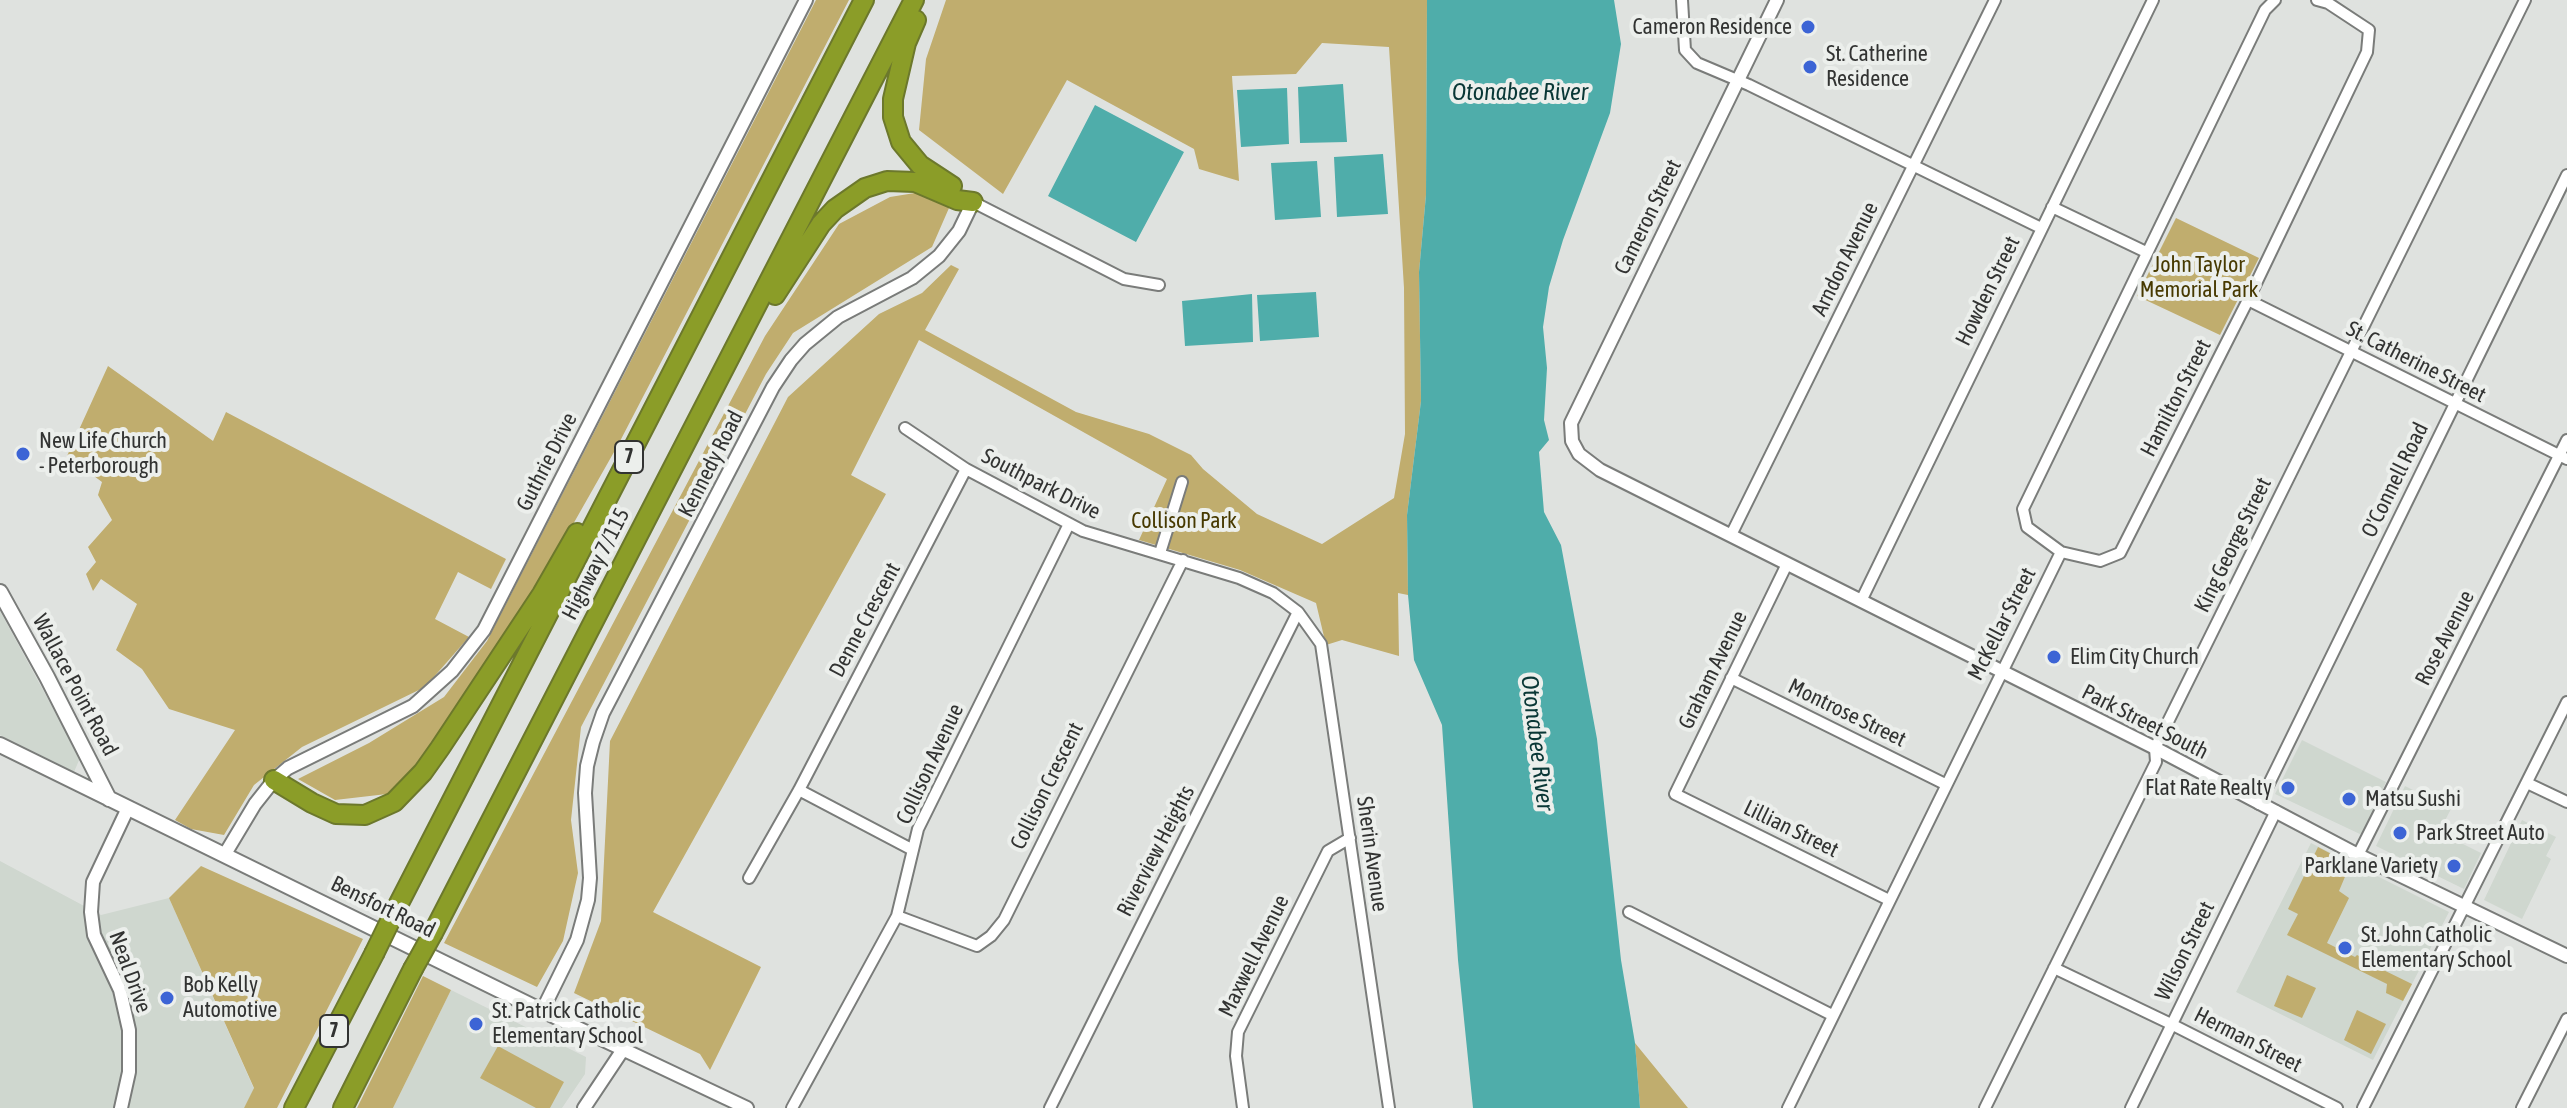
<!DOCTYPE html>
<style>
body{margin:0}
canvas{display:block;background:#dfe2df}
</style>
<canvas width="2567" height="1108"></canvas>
<script>
const ctx = document.querySelector('canvas').getContext('2d');
ctx.lineJoin = 'round';
function fill(path, color) {
  ctx.fillStyle = color;
  ctx.fill(path, 'evenodd');
}
function toPath(rows) {
  const path = new Path2D();
  for (const r of rows) {
    path.moveTo(r[0], r[1]);
    for (let i = 2; i < r.length; i += 2) path.lineTo(r[i], r[i + 1]);
  }
  return path;
}
function trace(path, color, width, dash) {
  ctx.strokeStyle = color;
  ctx.lineWidth = width;
  ctx.lineCap = dash ? 'butt' : 'round';
  ctx.setLineDash(dash || []);
  ctx.stroke(path);
}
function drawText(font, color, halo, rows, align = 'center') {
  ctx.font = font + ' "Asap Condensed",sans-serif';
  ctx.lineWidth = 8;
  ctx.setLineDash([]);
  ctx.textBaseline = 'middle';
  ctx.strokeStyle = halo;
  ctx.fillStyle = color;
  for (const [text, x, y, turn = 0] of rows) {
    ctx.save();
    ctx.translate(x, y);
    ctx.rotate((+turn || 0) * Math.PI / 180);
    ctx.textAlign = isNaN(turn) ? turn : align;
    if (halo) ctx.strokeText(text, 0, 0);
    ctx.fillText(text, 0, 0);
    ctx.restore();
  }
}
fill(toPath([
 [0,611,80,758,74,772,0,735],
 [2302,740,2386,782,2362,835,2275,794],
 [2405,786,2451,809,2439,832,2481,853,2464,889,2376,846],
 [2522,820,2556,837,2546,856,2551,859,2522,919,2484,900],
 [2311,843,2449,912,2373,1060,2236,992],
 [0,861,101,915,169,898,254,1089,244,1108,0,1108],
 [451,990,586,1057,585,1074,562,1108,393,1108]
]), '#cfd7cf');
fill(toPath([
 [816,0,849,0,618,445,559,549,432,748,387,794,335,800,298,779,369,743,444,697,487,641],
 [946,0,1427,0,1426,195,1419,272,1421,401,1407,515,1408,595,1398,593,1399,656,1342,640,1326,645,1316,603,1240,570,1139,540,1167,479,919,340,851,475,886,494,653,912,761,967,710,1070,700,1054,574,993,601,921,610,741,788,397,879,314,922,293,951,265,959,269,925,330,1076,412,1149,434,1191,455,1203,469,1257,514,1322,544,1394,498,1405,434,1404,288,1389,47,1322,43,1296,74,1232,76,1239,181,1199,169,1194,149,1067,80,1003,194,919,130,926,59],
 [921,192,949,208,932,247,793,333,766,374,581,727,571,820,578,873,563,941,537,987,444,943,765,336,839,224,890,197],
 [2176,218,2259,258,2220,335,2137,296],
 [108,366,213,441,226,412,506,559,491,589,458,572,435,619,469,637,425,687,302,747,254,785,224,835,191,829,175,820,235,730,169,709,142,669,116,650,137,604,101,579,93,591,86,574,96,562,88,547,112,520,98,495,102,482,67,456],
 [2318,847,2341,859,2338,867,2347,872,2339,891,2349,898,2327,943,2355,957,2357,955,2361,957,2361,959,2412,984,2403,1001,2386,993,2387,984,2287,935,2298,914,2288,909],
 [201,866,363,939,277,1108,244,1108,254,1088,169,898],
 [2287,975,2316,988,2302,1018,2274,1006],
 [423,976,451,990,393,1108,357,1108],
 [2357,1010,2386,1024,2371,1054,2344,1040],
 [1635,1043,1688,1108,1640,1108],
 [498,1046,564,1082,550,1108,536,1108,480,1078]
]), '#c0ad6e');
fill(toPath([
 [1427,0,1614,0,1621,44,1610,113,1563,240,1549,287,1543,327,1547,368,1544,420,1549,440,1539,452,1544,512,1561,545,1597,739,1621,960,1635,1043,1640,1108,1473,1108,1458,960,1442,725,1414,660,1408,595,1407,515,1421,401,1419,272,1426,195],
 [1343,84,1347,142,1300,143,1298,87],
 [1287,88,1289,144,1241,147,1237,90],
 [1095,105,1184,152,1136,242,1048,196],
 [1383,154,1388,214,1337,217,1334,157],
 [1317,161,1321,217,1275,220,1271,163],
 [1316,292,1319,337,1260,341,1257,295],
 [1252,294,1253,342,1185,346,1182,301]
]), '#4fadaa');
const minor = toPath([
 [1682,0,1685,50,1697,63,1749,85,2041,228],
 [2275,0,2265,10,2023,509,2027,527,2061,552,2100,561,2120,553,2248,300,2367,52,2369,30,2328,3,2317,0],
 [973,202,1124,279,1159,285],
 [2052,207,2146,252],
 [2248,300,2567,459],
 [905,428,966,469,1083,531,1239,578,1273,593,1298,612,1321,644,1389,1108],
 [1731,535,1995,0],
 [1160,553,1182,482],
 [1787,564,1675,794,1889,900],
 [1861,601,2153,0],
 [1731,678,1945,784],
 [2527,783,2567,802],
 [799,790,913,850],
 [2259,804,2567,175],
 [2358,855,2567,440],
 [749,878,799,790,966,469],
 [1629,912,1832,1015],
 [897,916,977,946,991,936,1004,920,1183,560],
 [2054,968,2171,1024,2337,1108],
 [792,1108,897,916,918,829,1069,524],
 [1050,1108,1298,612],
 [1243,1108,1236,1056,1238,1032,1328,851,1350,838],
 [1788,1108,2061,552],
 [1985,1108,2156,762,2155,748,2525,0],
 [2131,1108,2276,811],
 [2363,1108,2567,702],
 [2522,1108,2567,1019]
]);
const tertiary = toPath([
 [1777,0,1571,423,1572,441,1579,454,1600,470,2155,748,2358,855,2567,956],
 [225,854,255,804,274,780,288,768,413,706,452,671,484,630,806,0],
 [121,1108,129,1072,129,1030,120,990,94,935,91,912,93,882,128,808],
 [584,1108,624,1048],
 [747,1108,542,1011,577,940,588,900,590,878,585,793,587,766,593,742,603,713,773,387,791,360,805,344,838,317,912,278,939,256,959,231,973,202]
]);
const secondary = toPath([
 [0,592,47,677,109,799],
 [0,745,542,1011]
]);
const motorway = toPath([
 [916,20,906,43,893,99,893,117,901,142,920,165,952,186],
 [775,295,821,224,835,209,865,188,887,181,915,182,957,200,973,202],
 [274,780,312,803,336,814,365,815,394,802,423,772,440,748,542,594,577,533],
 [394,913,864,0],
 [433,933,914,0],
 [294,1108,374,954],
 [343,1108,413,969]
]);
trace(minor, '#7a7c7a', 14);
trace(tertiary, '#7a7c7a', 16);
trace(secondary, '#7a7c7a', 18);
trace(motorway, '#6c782c', 22);
trace(minor, '#fff', 10);
trace(tertiary, '#fff', 12);
trace(secondary, '#fff', 14);
trace(motorway, '#8b9d28', 18);
const motorwayBridge = toPath([
 [374,954,394,913],
 [413,969,433,933]
]);
trace(motorwayBridge, '#6c782c', 22, []);
trace(motorwayBridge, '#8b9d28', 18);
for (const [x, y, r, color] of [
 [1808,27,8,"#3c64d5"],
 [1810,67,8,"#3c64d5"],
 [23,454,8,"#3c64d5"],
 [2054,657,8,"#3c64d5"],
 [2288,788,8,"#3c64d5"],
 [2349,799,8,"#3c64d5"],
 [2400,833,8,"#3c64d5"],
 [2454,866,8,"#3c64d5"],
 [2345,948,8,"#3c64d5"],
 [167,998,8,"#3c64d5"],
 [476,1024,8,"#3c64d5"]
]) {
  const dot = new Path2D();
  dot.arc(x, y, r, 0, 2 * Math.PI);
  ctx.fillStyle = color;
  ctx.fill(dot);
  trace(dot, '#ecefec', 3);
}
for (const [x, y, w] of [
 [629,457,28],
 [334,1031,28]
]) {
  const box = new Path2D();
  box.roundRect(x - w / 2, y - 16, w, 32, 6);
  ctx.fillStyle = '#ecefec';
  ctx.fill(box);
  trace(box, '#323332', 2);
}
drawText('bold 20px', '#323332', null, [
 ["7",629,457],
 ["7",334,1031]
]);
drawText('22px', '#323332', '#ecefec', [
 ["Cameron Residence",1792,27,"right"],
 ["St. Catherine",1826,54],
 ["Residence",1826,79],
 ["New Life Church",39,441],
 ["- Peterborough",39,466],
 ["Elim City Church",2070,657],
 ["Flat Rate Realty",2272,788,"right"],
 ["Matsu Sushi",2365,799],
 ["Park Street Auto",2416,833],
 ["Parklane Variety",2438,866,"right"],
 ["St. John Catholic",2361,935],
 ["Elementary School",2361,960],
 ["Bob Kelly",183,985],
 ["Automotive",183,1010],
 ["St. Patrick Catholic",492,1011],
 ["Elementary School",492,1036]
], 'left');
drawText('22px', '#323332', '#ecefec', [
 ["Cameron Street",1648,217,-64],
 ["Arndon Avenue",1845,259,-64],
 ["Howden Street",1988,291,-64],
 ["St. Catherine Street",2416,362,27],
 ["Hamilton Street",2176,398,-63],
 ["Guthrie Drive",547,462,-63],
 ["Kennedy Road",711,464,-63],
 ["O'Connell Road",2395,480,-64],
 ["Southpark Drive",1041,484,27],
 ["King George Street",2233,545,-64],
 ["Highway 7/115",596,564,-63],
 ["Denne Crescent",865,620,-62],
 ["McKellar Street",2002,624,-63],
 ["Rose Avenue",2445,638,-63],
 ["Graham Avenue",1713,670,-64],
 ["Wallace Point Road",75,685,62],
 ["Montrose Street",1847,713,26],
 ["Park Street South",2145,722,27],
 ["Collison Avenue",930,764,-65],
 ["Collison Crescent",1047,786,-64],
 ["Lillian Street",1791,829,26],
 ["Riverview Heights",1156,851,-63],
 ["Sherin Avenue",1372,854,82],
 ["Bensfort Road",383,907,26],
 ["Wilson Street",2185,951,-64],
 ["Maxwell Avenue",1254,956,-64],
 ["Neal Drive",130,972,70],
 ["Herman Street",2248,1040,27]
]);
drawText('22px', '#473900', '#ecefec', [
 ["John Taylor",2199,265],
 ["Memorial Park",2199,290],
 ["Collison Park",1184,521]
]);
drawText('italic 24px', '#093736', '#ecefec', [
 ["Otonabee River",1520,92],
 ["Otonabee River",1537,743,83]
]);
</script>
